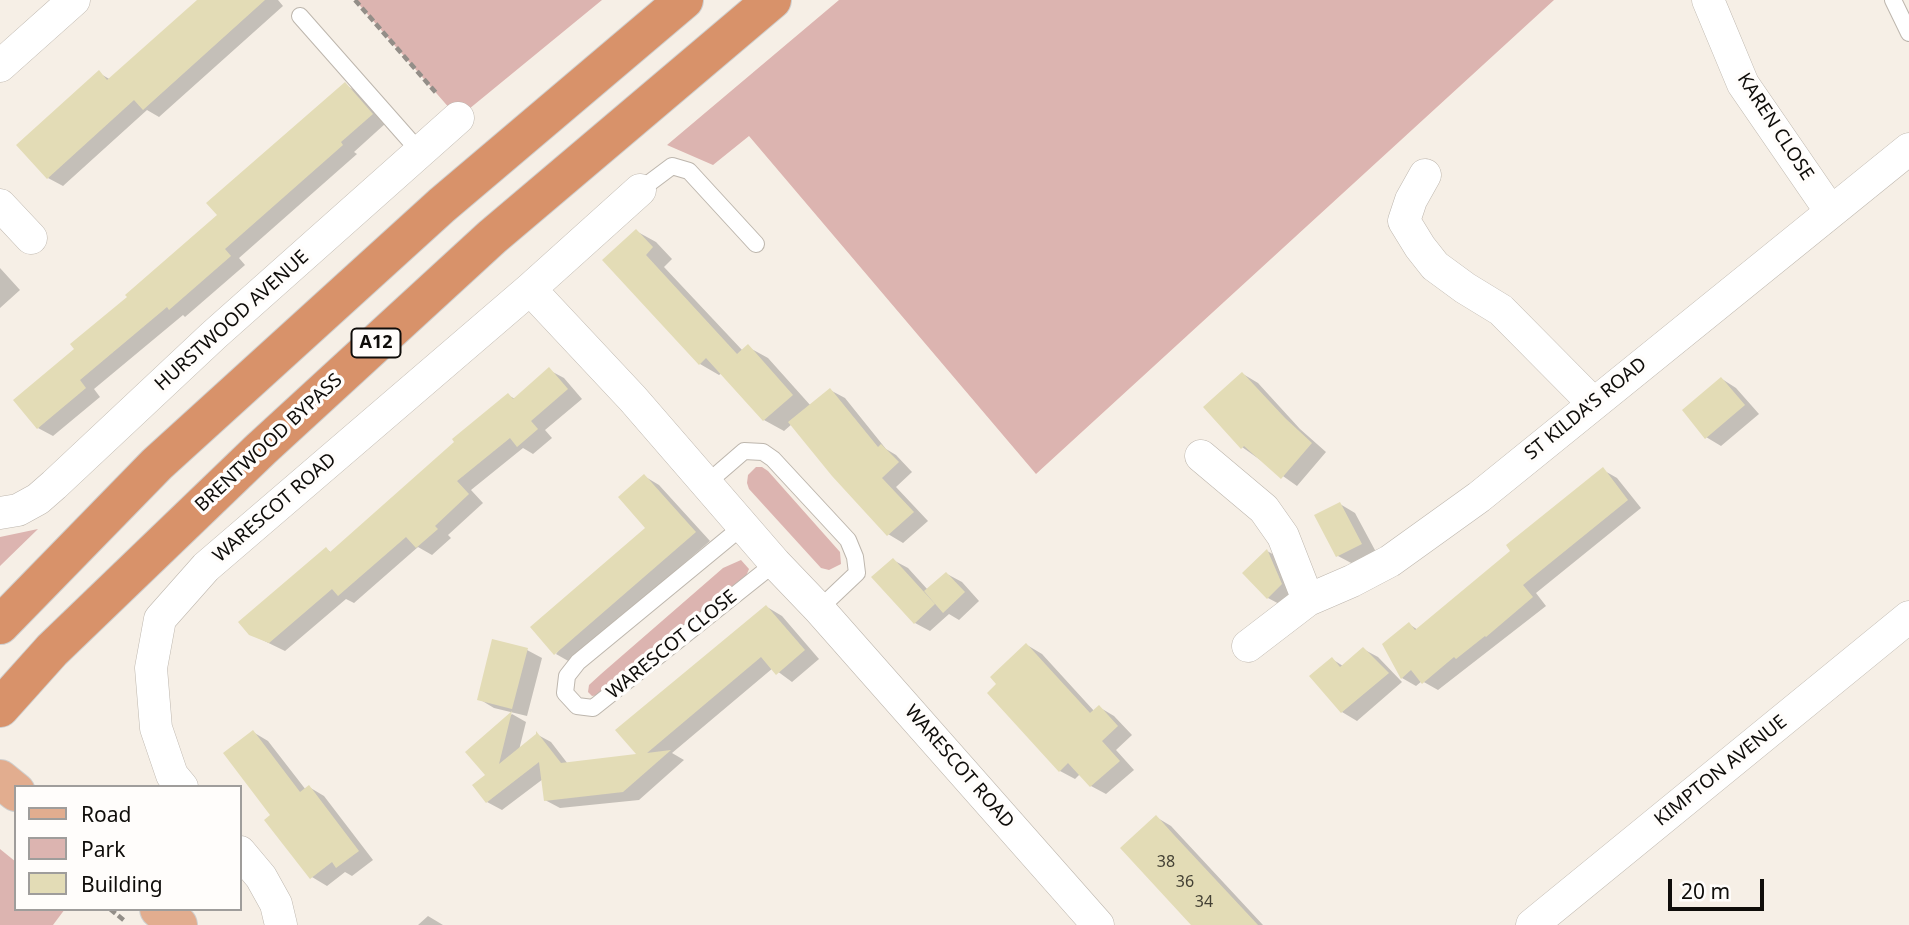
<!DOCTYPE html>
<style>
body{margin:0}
#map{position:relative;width:1909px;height:925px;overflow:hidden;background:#f6efe6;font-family:"Noto Sans",sans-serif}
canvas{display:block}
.legend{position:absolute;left:14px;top:785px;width:228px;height:126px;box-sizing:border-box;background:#fffdfb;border:2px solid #9f9d9b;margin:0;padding:9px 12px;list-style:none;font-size:21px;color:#0f0d0a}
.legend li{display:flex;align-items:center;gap:14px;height:35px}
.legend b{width:35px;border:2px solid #9f9d9b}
.scale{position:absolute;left:1668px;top:879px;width:96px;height:32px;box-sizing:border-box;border:4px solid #0f0d0a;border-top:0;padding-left:9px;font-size:21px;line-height:24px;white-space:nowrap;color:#0f0d0a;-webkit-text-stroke:5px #fffdfb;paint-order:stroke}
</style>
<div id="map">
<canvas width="1909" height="925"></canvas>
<ul class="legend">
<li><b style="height:9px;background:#e2ad8f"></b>Road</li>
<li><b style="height:19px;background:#dcb4b0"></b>Park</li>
<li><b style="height:19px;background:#e3dcb6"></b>Building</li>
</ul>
<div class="scale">20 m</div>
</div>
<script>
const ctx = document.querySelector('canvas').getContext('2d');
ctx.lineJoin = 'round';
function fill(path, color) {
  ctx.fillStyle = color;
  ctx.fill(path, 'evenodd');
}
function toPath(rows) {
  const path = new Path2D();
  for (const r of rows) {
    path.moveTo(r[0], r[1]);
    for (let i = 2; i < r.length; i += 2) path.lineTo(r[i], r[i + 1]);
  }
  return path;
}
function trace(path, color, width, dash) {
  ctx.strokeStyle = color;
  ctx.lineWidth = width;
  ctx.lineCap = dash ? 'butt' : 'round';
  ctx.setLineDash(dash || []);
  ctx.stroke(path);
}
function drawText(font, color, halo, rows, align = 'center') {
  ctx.font = font + ' "Noto Sans",sans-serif';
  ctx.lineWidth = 7;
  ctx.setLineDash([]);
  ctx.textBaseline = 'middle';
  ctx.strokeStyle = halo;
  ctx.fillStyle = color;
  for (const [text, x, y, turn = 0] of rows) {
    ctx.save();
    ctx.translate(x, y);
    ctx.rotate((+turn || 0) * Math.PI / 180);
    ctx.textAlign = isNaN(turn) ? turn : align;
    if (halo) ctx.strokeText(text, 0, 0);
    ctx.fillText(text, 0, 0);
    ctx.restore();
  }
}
fill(toPath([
 [355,0,602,0,458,118],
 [839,0,1554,0,1036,474,749,136,713,165,667,145],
 [756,467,762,467,768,471,840,552,841,564,829,570,821,568,749,489,747,483,748,475],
 [38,529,0,566,0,537],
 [741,560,749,569,744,581,599,695,592,696,588,692,589,685,601,674,723,568],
 [0,849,16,862,16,909,65,909,53,925,0,925]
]), '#dcb4b0');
fill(toPath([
 [199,0,278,0,283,6,159,117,147,110,63,186,48,178,99,73,111,80],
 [345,85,360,93,386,123,354,152,357,154,239,258,245,265,185,317,183,315,94,389,100,397,53,436,38,428,77,349,129,297,220,216],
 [636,231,656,242,672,259,664,267,743,351,748,347,768,358,811,406,830,390,845,398,886,449,896,455,912,472,896,487,928,521,903,543,888,534,792,424,784,431,764,420,722,373,719,375,700,364,604,260],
 [0,268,20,290,0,308],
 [549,370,564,378,582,399,545,430,552,438,533,454,523,448,471,490,483,503,448,535,451,538,432,555,418,547,354,603,346,599,285,651,250,634,326,549,332,553,508,395,515,399],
 [1243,374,1258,383,1300,429,1326,452,1297,486,1242,447],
 [1722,379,1736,388,1759,414,1721,446,1706,437],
 [1603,470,1617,478,1641,508,1536,593,1546,606,1438,690,1422,681,1416,686,1402,678,1409,624,1418,630,1513,551],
 [644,476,659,485,710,541,570,662,556,654,648,528],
 [1340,504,1355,513,1376,552,1353,564,1338,556],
 [1267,551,1282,559,1296,593,1283,606,1268,598],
 [893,560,908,568,928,590,947,574,962,582,979,601,959,620,949,614,930,631,915,623,874,577],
 [767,607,782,616,819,659,792,682,773,668,672,753,684,760,639,800,560,808,545,800,543,779,502,810,487,802,488,775,468,753,512,714,526,722,519,750,538,735,551,742,568,764,639,756],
 [1027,645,1042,654,1095,712,1099,707,1114,716,1132,735,1116,750,1134,770,1106,794,1091,786,1080,774,1075,779,1060,771,998,684],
 [1363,649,1378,657,1402,682,1357,721,1342,712,1312,676,1332,659,1343,666],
 [527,650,542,658,527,716,494,708,479,699],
 [253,732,268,741,306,790,309,787,324,796,373,860,352,876,345,872,327,886,312,877,272,816],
 [1156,817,1171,826,1263,925,1194,925],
 [428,916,443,925,418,925]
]), '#0003');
fill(toPath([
 [197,0,265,0,143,110,134,100,47,179,16,145,99,70,107,80],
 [345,82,373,114,341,142,343,145,225,249,231,256,169,310,167,307,80,380,86,388,37,429,13,400,74,349,70,344,127,297,125,295,217,215,206,203],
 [636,229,653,247,646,255,737,354,748,344,793,395,763,421,706,358,699,365,602,260],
 [549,367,568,389,531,421,538,429,517,447,510,438,457,481,469,494,435,526,438,529,416,548,406,537,338,596,332,589,269,643,249,635,238,622,326,547,330,552,454,442,452,439,508,393,513,399],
 [1242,372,1285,418,1312,443,1281,479,1244,446,1241,449,1203,407],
 [1721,377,1745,405,1705,439,1682,410],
 [830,388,878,447,881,444,899,462,882,478,914,512,887,536,832,476,788,422],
 [1603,467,1628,500,1523,585,1533,597,1486,637,1485,636,1456,659,1454,657,1422,684,1411,670,1401,679,1382,644,1409,622,1415,630,1510,551,1506,545],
 [644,474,696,532,554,655,530,627,645,528,618,497],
 [1340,502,1362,544,1336,557,1314,515],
 [1267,549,1282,584,1267,599,1242,573],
 [893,558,935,604,914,624,871,577],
 [946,572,965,592,943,613,924,591],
 [766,605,805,650,776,675,761,657,647,753,671,750,623,792,544,801,539,762,486,803,472,785,485,775,465,752,512,711,499,764,536,734,536,731,561,763,636,754,615,730],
 [492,639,528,648,512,709,477,700],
 [1026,643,1090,713,1099,705,1118,726,1102,741,1120,761,1090,787,1068,763,1059,772,987,693,996,684,990,677],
 [1363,647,1389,673,1341,713,1309,676,1332,657,1340,667],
 [253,730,300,792,309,785,359,851,336,868,332,862,310,879,264,820,270,815,223,753],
 [1156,815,1174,835,1258,925,1191,925,1120,848]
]), '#e3dcb6');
const service = toPath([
 [1893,0,1909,33],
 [300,16,420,152],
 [640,190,672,166,689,171,756,244],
 [707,483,744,451,763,452,773,459,848,540,855,557,857,573,819,609],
 [743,526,578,662,567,676,565,693,577,706,593,708,775,563]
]);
const minor = toPath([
 [1708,0,1743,84,1831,212],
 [0,66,74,0],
 [1425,175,1411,200,1404,221,1420,247,1435,266,1465,288,1501,310,1593,403],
 [0,205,31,238],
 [530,289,640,190],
 [1201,456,1264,509,1283,536,1308,600],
 [0,513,18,510,38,499,54,485,214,335,458,118],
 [1248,646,1308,600,1352,581,1390,561,1479,497,1909,149],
 [182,787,172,775,156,728,151,668,160,619,206,567,530,289,633,399,775,563,819,609,1098,925],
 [240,852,261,877,276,904,281,925],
 [1532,925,1909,617]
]);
const primary = toPath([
 [0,779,16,792],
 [159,909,178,925]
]);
const trunk = toPath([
 [0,625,157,464,442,205,684,0],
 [0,708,52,650,261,449,492,237,772,0]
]);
trace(service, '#bdb6ad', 18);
trace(minor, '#bdb6ad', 33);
trace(primary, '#cfcfce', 40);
trace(trunk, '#cfcfce', 40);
trace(toPath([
 [355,0,437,94],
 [110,909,126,922]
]), '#938e88', 4.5, [7, 3.5]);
trace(service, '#fff', 16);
trace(minor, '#fff', 32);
trace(primary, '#e2ad8f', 38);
trace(trunk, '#d8926a', 38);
drawText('16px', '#444135', null, [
 ["38",1166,862],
 ["36",1185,882],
 ["34",1204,902]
]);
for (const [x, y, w] of [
 [376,343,49]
]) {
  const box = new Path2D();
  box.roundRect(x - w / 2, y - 14.5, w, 29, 5);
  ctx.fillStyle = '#fffdfb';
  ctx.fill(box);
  trace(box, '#0f0d0a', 2);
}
drawText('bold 18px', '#0f0d0a', null, [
 ["A12",376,343]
]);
drawText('19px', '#0f0d0a', '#fffdfb', [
 ["KAREN CLOSE",1775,127,57],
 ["HURSTWOOD AVENUE",232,321,-42],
 ["ST KILDA'S ROAD",1586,409,-39],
 ["BRENTWOOD BYPASS",269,443,-43],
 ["WARESCOT ROAD",275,508,-41],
 ["WARESCOT CLOSE",672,645,-39],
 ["WARESCOT ROAD",959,767,49],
 ["KIMPTON AVENUE",1721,771,-39]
]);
</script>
